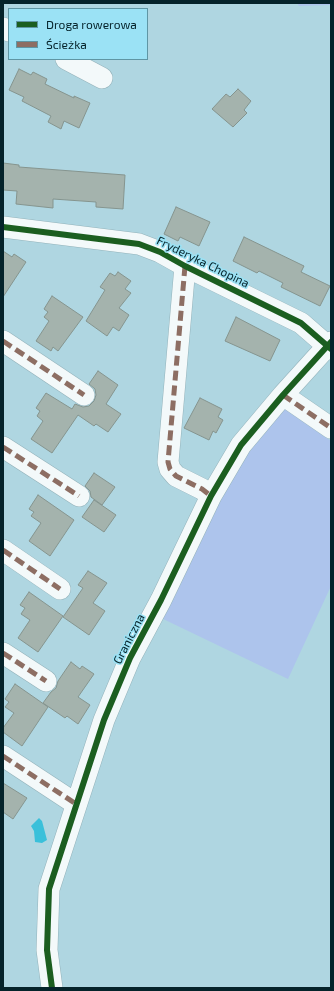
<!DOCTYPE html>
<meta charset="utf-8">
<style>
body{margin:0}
#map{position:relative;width:334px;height:991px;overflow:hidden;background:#afd6e1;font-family:"Exo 2",sans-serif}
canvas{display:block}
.frame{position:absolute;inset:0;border:4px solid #05232a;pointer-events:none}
.legend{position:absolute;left:8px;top:8px;width:140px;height:52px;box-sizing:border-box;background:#9be2f5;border:1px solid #5f96a4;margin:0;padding:5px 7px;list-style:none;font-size:12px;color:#05232a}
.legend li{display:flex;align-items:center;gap:8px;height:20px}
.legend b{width:20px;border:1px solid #5f96a4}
</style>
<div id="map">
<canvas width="334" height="991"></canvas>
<div class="frame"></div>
<ul class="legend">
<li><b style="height:5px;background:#1b5e20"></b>Droga rowerowa</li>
<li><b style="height:5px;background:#8d6e63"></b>Ścieżka</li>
</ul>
</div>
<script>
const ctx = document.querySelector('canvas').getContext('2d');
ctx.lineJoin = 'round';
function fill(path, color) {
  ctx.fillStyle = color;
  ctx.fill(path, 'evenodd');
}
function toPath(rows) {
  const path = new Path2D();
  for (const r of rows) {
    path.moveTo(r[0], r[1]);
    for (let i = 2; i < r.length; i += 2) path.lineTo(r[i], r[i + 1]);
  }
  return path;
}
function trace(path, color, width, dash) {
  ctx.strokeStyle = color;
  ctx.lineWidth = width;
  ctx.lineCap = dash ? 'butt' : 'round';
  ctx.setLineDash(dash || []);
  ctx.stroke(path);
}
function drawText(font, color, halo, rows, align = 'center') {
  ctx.font = font + ' "Exo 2",sans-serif';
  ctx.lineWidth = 3;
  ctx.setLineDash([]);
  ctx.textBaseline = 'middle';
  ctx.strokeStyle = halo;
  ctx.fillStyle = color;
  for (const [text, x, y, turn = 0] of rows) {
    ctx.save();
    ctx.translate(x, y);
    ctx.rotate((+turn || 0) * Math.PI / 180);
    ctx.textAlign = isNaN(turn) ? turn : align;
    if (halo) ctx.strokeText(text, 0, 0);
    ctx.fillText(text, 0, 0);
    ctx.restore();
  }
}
fill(toPath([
 [297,3,331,3,331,5,299,6],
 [279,404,331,441,331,586,288,679,159,617,217,494]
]), '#adc4ec');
fill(toPath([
 [39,818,42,821,47,840,42,843,35,842,34,831,31,826]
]), '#3ac0da');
const building = toPath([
 [19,69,31,75,33,72,47,79,45,84,74,98,74,96,90,103,79,128,64,121,61,129,48,122,51,116,22,101,24,97,9,90,19,69],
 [238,89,251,101,244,110,247,113,233,127,212,109,226,94,230,97,238,89],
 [3,163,19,165,19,167,125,175,123,209,96,207,96,202,53,199,53,208,16,204,17,191,3,190,3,163],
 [176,207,210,222,199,246,180,237,178,241,164,234,176,207],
 [244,237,304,266,301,272,330,286,320,306,281,287,283,283,259,271,257,273,233,261,244,237],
 [3,251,12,257,14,254,26,262,3,297,3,251],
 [118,272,131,281,125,289,131,293,119,308,129,315,119,331,113,327,107,336,86,321,105,290,100,287,110,273,115,276,118,272],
 [52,296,83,317,58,351,53,347,51,351,36,341,49,321,44,317,48,312,44,309,52,296],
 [236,317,280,340,270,361,225,341,236,317],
 [98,371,118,385,106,404,121,414,108,432,96,424,94,426,78,415,52,453,31,439,43,421,37,416,40,411,36,408,46,393,72,409,75,404,83,407,89,406,94,401,96,395,95,389,89,384,98,371],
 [200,398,222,409,218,417,223,420,216,433,213,431,209,440,184,428,200,398],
 [94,473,115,487,102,505,91,497,90,491,85,486,94,473],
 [38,495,74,520,50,556,29,541,41,523,31,516,34,512,29,509,38,495],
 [94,500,116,515,104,532,82,517,94,500],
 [88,571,107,583,93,603,105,611,89,635,63,617,83,588,78,585,88,571],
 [29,592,63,616,38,652,18,638,30,620,21,614,25,608,20,605,29,592],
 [71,662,80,669,82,666,94,674,78,697,90,705,78,724,67,716,65,718,43,703,51,692,56,688,58,681,71,662],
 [15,684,48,707,22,746,3,732,3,728,14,713,5,707,9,702,5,699,15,684],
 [3,783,27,798,13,819,3,812,3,783]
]);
fill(building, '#a4b3ad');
trace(building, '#85948e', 1);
const street = toPath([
 [3,28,9,31],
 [66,59,102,78],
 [3,227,139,244,160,252,185,266,301,323,331,349],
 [185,266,168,462,170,469,176,476,202,489,211,496],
 [3,341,84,395],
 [283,395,331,428],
 [3,447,79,496],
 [3,550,60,589],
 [3,653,46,681],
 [3,756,76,804],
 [52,988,47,950,49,889,104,720,130,658,161,600,211,496,241,445,283,395,331,342]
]);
trace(street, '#93b2ba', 22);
trace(street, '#f3f9fa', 21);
trace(toPath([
 [185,266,168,462,170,469,176,476,202,489,211,496],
 [3,341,84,395],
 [283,395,331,428],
 [3,447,79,496],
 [3,550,60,589],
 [3,653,46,681],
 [3,756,76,804]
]), '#8d6e63', 5, [10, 5]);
trace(toPath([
 [3,227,139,244,160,252,185,266,301,323,331,349],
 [52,988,47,950,49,889,104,720,130,658,161,600,211,496,241,445,283,395,331,342]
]), '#1b5e20', 6);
drawText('12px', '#05232a', '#9be2f5', [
 ["Fryderyka Chopina",203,262,26],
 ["Graniczna",129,639,-63]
]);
</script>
